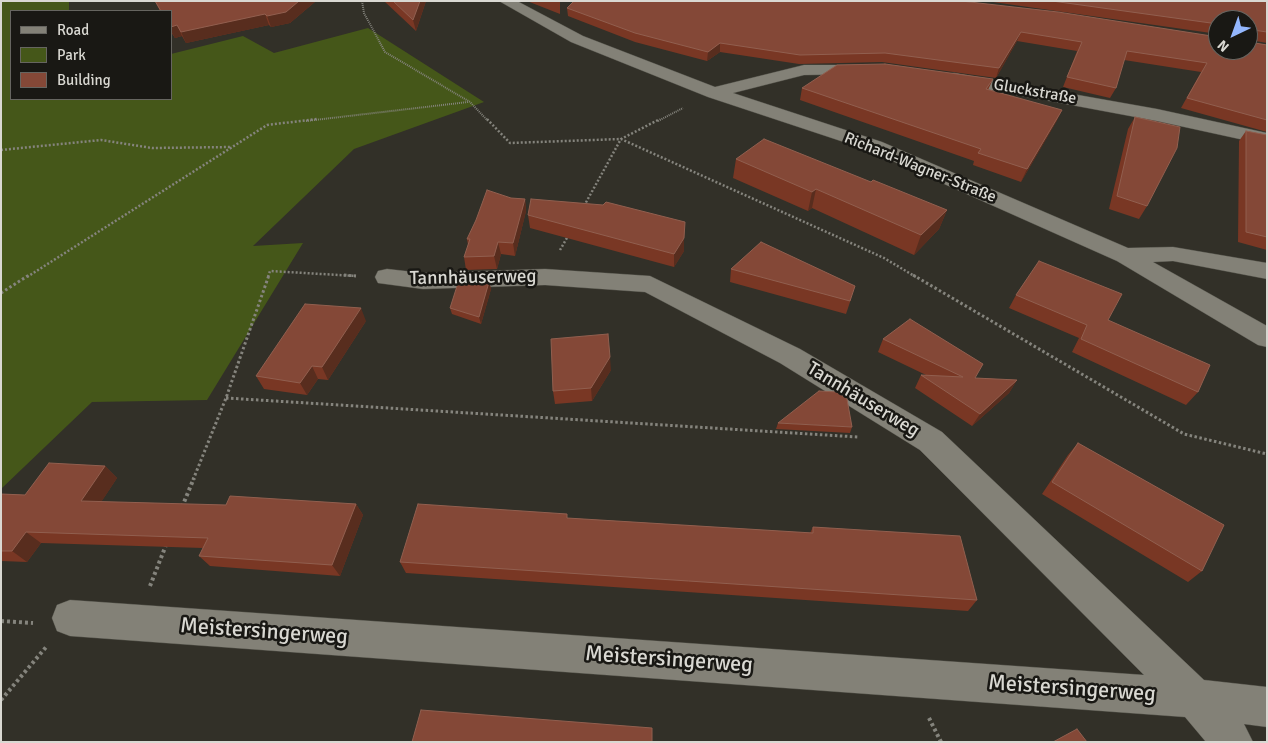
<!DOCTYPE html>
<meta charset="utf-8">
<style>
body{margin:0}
#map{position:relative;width:1268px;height:743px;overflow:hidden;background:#323028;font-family:Signika,sans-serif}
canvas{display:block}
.frame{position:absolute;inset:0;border:2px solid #d9d8d2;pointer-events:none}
.legend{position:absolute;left:10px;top:10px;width:162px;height:90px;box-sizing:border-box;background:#191814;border:1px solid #666560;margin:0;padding:6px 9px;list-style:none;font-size:15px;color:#d9d8d2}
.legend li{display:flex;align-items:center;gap:10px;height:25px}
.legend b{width:25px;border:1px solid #666560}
.north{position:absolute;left:1208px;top:10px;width:50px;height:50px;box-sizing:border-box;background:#191814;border:1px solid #666560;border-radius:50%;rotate:222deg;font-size:14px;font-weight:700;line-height:20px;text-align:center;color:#d9d8d2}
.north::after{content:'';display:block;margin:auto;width:18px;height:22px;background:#94b7fd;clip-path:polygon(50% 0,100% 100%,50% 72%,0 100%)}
</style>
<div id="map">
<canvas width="1268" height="743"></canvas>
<div class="frame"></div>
<ul class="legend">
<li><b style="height:6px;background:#838177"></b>Road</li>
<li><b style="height:14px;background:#455719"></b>Park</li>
<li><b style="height:14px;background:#844837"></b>Building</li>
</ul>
<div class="north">N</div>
</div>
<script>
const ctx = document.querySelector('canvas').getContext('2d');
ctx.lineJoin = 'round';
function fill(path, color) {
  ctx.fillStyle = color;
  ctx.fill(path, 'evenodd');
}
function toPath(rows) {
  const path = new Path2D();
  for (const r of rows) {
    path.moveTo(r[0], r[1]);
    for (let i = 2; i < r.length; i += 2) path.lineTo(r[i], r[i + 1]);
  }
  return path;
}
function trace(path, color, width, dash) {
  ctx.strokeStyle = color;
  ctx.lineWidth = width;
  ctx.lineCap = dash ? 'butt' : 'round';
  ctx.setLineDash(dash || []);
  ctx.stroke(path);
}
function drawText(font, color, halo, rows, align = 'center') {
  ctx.font = font + ' Signika,sans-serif';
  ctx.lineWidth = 5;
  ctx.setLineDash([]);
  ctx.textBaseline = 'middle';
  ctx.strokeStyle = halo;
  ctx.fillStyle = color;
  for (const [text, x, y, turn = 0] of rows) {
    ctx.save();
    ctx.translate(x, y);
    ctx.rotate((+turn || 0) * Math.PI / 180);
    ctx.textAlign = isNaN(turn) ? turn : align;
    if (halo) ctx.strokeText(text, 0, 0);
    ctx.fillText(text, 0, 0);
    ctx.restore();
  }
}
fill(toPath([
 [1,1,69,1,69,11,11,11,11,99,171,99,171,54,243,36,274,53,368,28,484,102,354,149,253,246,303,243,207,400,92,402,1,489]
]), '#455719');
const minor = toPath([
 [499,1,517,1,583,36,715,87,804,65,875,65,877,69,875,73,869,74,804,75,733,93,882,142,1128,248,1173,247,1267,263,1267,279,1173,261,1153,262,1267,326,1267,347,1258,345,1117,261,868,150,708,97,571,42,499,1],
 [954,73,1157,109,1267,133,1267,145,1157,121,948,82,945,78,948,74,954,73],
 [387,269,423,273,545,269,650,276,800,349,942,432,1204,680,1267,687,1267,727,1244,724,1253,742,1206,742,1185,717,70,636,57,631,52,618,57,605,70,600,1144,675,920,450,780,363,645,292,545,285,423,289,378,283,375,277,378,271,387,269]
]);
trace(minor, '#4f4e46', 1);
trace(toPath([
 [362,1,364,13,385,52,470,102,488,121],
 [306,121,468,102],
 [658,121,683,108]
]), '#85847d', 2, [1, 1]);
trace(toPath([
 [487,119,510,143,621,139,884,258,916,277],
 [1,150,101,140,152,148,232,147],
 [584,206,621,139,660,119],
 [560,250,568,236],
 [27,277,267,125,317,119],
 [268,277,270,271,356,276]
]), '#85847d', 2.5, [2, 2]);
trace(toPath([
 [344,275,356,276],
 [913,275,1184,434,1267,454],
 [1,293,29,275],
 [226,398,858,437],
 [193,480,226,398,269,275]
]), '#85847d', 3, [2.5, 2.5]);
trace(toPath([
 [182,507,194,478],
 [150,586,166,545],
 [1,621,33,623],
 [1,700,47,646],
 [929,718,941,742]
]), '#85847d', 4, [3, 3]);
fill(minor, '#838177');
fill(toPath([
 [155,1,316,1,290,23,271,27,269,25,186,43,182,36,175,38,171,32,171,11,160,11],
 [384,1,426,1,416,31],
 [527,1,560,1,560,14],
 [961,1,1218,50,1248,20,1218,20,1218,34,986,1,1267,1,1267,43,1250,40,1249,42,1267,45,1267,132,1181,108,1201,72,1124,60,1116,88,1110,98,1063,87,1077,51,1017,41,996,78,882,62,799,64,720,52,707,61,635,42,568,16,567,8],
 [993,79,988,90,1062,110,1056,122,1021,182,973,165,974,161,800,100,802,88],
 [1135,117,1147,206,1139,219,1109,209,1128,129],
 [1246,131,1267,135,1267,250,1238,242,1239,141],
 [736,159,871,182,947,210,939,229,914,255,812,208,808,211,733,178],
 [511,198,525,199,526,211,515,256,501,254,497,269,466,270,464,257,468,245,467,239],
 [528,215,684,251,674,267,530,228],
 [731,269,851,299,846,314,730,282],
 [489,282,491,289,481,324,452,314,450,308],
 [1016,295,1108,320,1198,392,1186,405,1072,352,1079,338,1009,308],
 [366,321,328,380,318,379,307,395,264,389,256,376],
 [883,339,975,378,1017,380,1009,393,972,426,915,388,921,375,926,375,878,352],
 [611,370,592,401,555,404,553,391],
 [778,423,852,427,850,433,776,429],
 [1078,443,1202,571,1188,582,1042,494,1068,455],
 [105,466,117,478,101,502,226,505,356,504,363,515,340,576,210,566,199,556,203,548,41,543,27,562,1,561,1,494,25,495],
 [568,518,810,533,813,527,977,600,968,611,406,573,400,562]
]), '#793724');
fill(toPath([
 [299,1,316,1,290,23,271,27,267,16],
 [420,1,426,1,416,31,413,20],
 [265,14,269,25,186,43,181,32],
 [177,25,182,36,175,38,171,31,171,27],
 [1021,32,1017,41,996,78,999,68],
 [720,43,720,52,707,61,708,52],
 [1062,110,1056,122,1021,182,1027,169],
 [816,189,812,208,808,211,812,192],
 [525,199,526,211,515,256,513,243],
 [947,210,939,229,914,255,921,235],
 [684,238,684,251,674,267,674,254],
 [498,242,501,254,497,269,494,256],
 [489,282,491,289,481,324,479,317],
 [361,308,366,321,328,380,322,367],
 [610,357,611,370,592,401,591,388],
 [312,366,318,379,307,395,300,383],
 [1017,380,1009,393,972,426,980,414],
 [105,466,117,478,94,513,81,501],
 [356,504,363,515,340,576,332,565],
 [26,532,41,543,27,562,12,551]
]), '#582d1e');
const building = toPath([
 [155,1,299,1,286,12,267,16,265,14,181,32,177,25,171,27,171,11,161,11,155,1],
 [393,1,420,1,413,20,393,1],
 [574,1,961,1,1058,12,1218,37,1218,50,1248,50,1248,20,1218,20,1218,24,1052,1,1267,1,1267,32,1253,30,1249,42,1267,45,1267,120,1187,98,1207,63,1127,51,1116,88,1067,77,1082,42,1021,32,999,68,885,53,800,55,720,43,708,52,635,33,567,8,574,1],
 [885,64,993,79,986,89,1062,110,1027,169,978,153,981,149,802,88,837,65,885,64],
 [1135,117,1180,127,1177,148,1147,206,1117,196,1135,117],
 [1246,131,1267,135,1267,237,1246,232,1246,131],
 [764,139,871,182,873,180,947,210,921,235,816,189,812,192,736,159,764,139],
 [487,190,511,198,525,199,513,243,498,242,494,256,464,257,470,239,467,239,476,220,487,190],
 [531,199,603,205,606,202,685,222,684,238,674,254,528,215,531,199],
 [761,242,855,286,850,301,731,269,761,242],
 [1039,261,1122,294,1108,320,1210,365,1198,392,1081,339,1087,325,1016,295,1039,261],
 [489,282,479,317,450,308,458,283,489,282],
 [305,304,361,308,322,367,312,366,300,383,256,376,305,304],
 [910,319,983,364,975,378,1017,380,980,414,921,375,963,377,883,339,910,319],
 [608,334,610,357,591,388,553,391,551,339,608,334],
 [819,391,837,392,847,399,852,427,778,423,819,391],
 [1078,443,1224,525,1202,571,1052,482,1078,443],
 [49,463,105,466,81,501,226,505,230,496,356,504,332,565,199,556,208,538,26,532,12,551,1,551,1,494,25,495,49,463],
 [418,504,567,514,567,518,813,533,813,527,960,536,977,600,400,562,418,504],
 [421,710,652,728,652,742,412,742,421,710],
 [1077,729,1087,742,1053,742,1077,729]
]);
fill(building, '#844837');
trace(building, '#915f4f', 1);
drawText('16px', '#d9d8d2', '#191814', [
 ["Gluckstraße",1035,92,10],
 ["Richard-Wagner-Straße",920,168,22]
]);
drawText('19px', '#d9d8d2', '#191814', [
 ["Tannhäuserweg",473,278,-1],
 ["Tannhäuserweg",863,400,31]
]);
drawText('22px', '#d9d8d2', '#191814', [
 ["Meistersingerweg",264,632,4],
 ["Meistersingerweg",669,660,4],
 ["Meistersingerweg",1072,689,4]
]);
</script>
